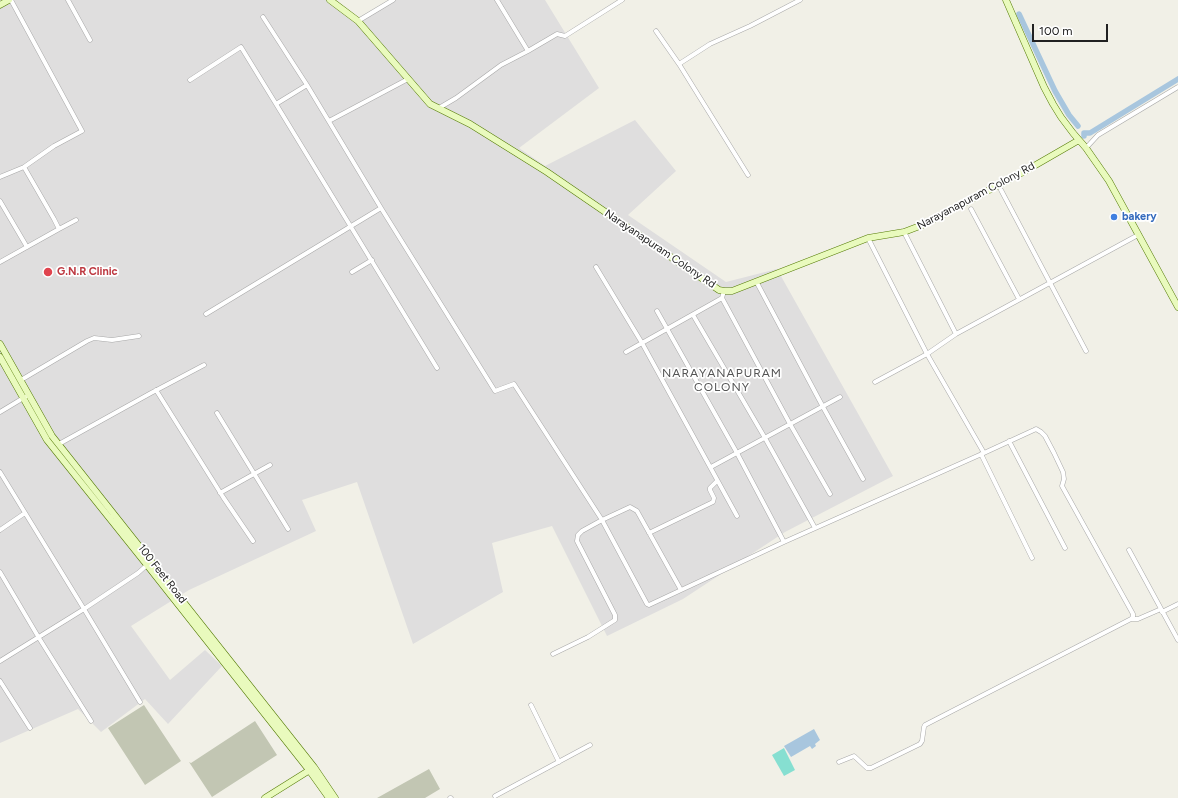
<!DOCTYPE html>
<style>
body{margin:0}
#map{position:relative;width:1178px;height:798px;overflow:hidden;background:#f1f0e7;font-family:Figtree,sans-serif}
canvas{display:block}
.scale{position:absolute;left:1032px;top:24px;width:76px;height:18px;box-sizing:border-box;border:2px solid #212121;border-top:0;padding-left:5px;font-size:12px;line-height:14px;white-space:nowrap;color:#212121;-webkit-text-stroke:3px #fff;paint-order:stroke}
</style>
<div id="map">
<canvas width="1178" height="798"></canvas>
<div class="scale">100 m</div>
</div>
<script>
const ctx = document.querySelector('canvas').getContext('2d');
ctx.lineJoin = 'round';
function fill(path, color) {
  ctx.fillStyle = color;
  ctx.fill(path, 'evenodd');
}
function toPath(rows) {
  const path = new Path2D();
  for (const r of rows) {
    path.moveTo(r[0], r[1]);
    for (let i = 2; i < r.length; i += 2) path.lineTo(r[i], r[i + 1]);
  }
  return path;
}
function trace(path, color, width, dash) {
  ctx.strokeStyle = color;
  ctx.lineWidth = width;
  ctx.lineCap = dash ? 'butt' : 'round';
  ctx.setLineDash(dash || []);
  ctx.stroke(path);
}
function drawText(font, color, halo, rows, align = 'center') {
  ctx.font = font + ' Figtree,sans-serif';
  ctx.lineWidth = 3.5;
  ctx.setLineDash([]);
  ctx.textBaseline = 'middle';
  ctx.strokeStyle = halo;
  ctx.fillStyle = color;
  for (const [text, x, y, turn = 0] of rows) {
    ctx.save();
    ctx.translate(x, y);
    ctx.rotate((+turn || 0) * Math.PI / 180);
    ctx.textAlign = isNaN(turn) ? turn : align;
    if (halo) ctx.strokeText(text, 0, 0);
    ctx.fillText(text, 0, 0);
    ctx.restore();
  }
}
fill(toPath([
 [0,0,329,0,358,20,393,0,545,0,599,88,519,148,545,166,635,120,676,171,628,215,726,282,777,269,893,476,785,532,683,599,607,636,552,526,492,543,503,592,413,644,357,482,302,500,316,531,189,590,131,626,170,680,205,650,222,666,168,724,145,699,101,732,78,709,0,743]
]), '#dfdede');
fill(toPath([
 [144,705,181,761,145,785,108,728],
 [255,721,277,755,212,797,189,762,191,763],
 [429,769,440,789,425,798,377,798]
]), '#c2c6b3');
fill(toPath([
 [784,748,795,770,784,776,772,755]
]), '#86dfd1');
fill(toPath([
 [814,729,820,740,815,744,816,746,812,749,810,746,791,757,784,746]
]), '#a8c6de');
trace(toPath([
 [1019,14,1055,91,1069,115,1078,126],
 [1084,136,1084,133,1090,133,1178,79]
]), '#a8c6de', 5.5);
const street = toPath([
 [68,0,90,40],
 [497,0,528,51],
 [263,17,307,85,381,208],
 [358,21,393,0],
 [656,31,679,64,748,175],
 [679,64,710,44,750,26,800,0],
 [190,80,241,47,276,104],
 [307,85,276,104,437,368],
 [439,108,456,98,501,65,528,51,557,34,565,36,622,0],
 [329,121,408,79],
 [1086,148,1098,135,1178,87],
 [0,177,24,167,54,146,82,131,11,0],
 [1001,190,1086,351],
 [0,201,27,247],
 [971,209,1019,299],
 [59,229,76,220],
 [904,232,956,334],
 [0,262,59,229,54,219,24,167],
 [596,267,642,343,737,516],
 [352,272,372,260],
 [756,281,823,407,863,479],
 [722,298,790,424,830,494],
 [657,311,737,453,784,542],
 [206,314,381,208,495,391,514,384,602,520,647,604,649,605,784,542,984,453,927,354,868,238],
 [693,315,765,438,815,528],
 [626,352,722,298,724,291],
 [21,380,87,341,94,338,112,340,139,336],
 [875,382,927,354,956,334,1138,235],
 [156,390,223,497,253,541],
 [0,412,25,397],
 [217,413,288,529],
 [1009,441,1065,548],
 [59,444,151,393,204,365],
 [981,454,1032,558],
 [711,467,840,397],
 [0,472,84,609,140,702],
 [220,493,270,465],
 [0,530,25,513],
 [649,533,713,502,714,498,710,490,710,488,717,481],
 [1129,550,1178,640],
 [0,572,39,638,91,721],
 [1162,612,1178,604],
 [1131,619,1138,619,1161,609],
 [553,654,588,637,615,620,615,615,577,541,578,535,582,531,602,520,630,507,637,511,681,590],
 [0,661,84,609,138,573,147,565],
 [0,681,30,728],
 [531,705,559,762],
 [839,762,854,756,867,768,871,768,920,744,922,741,924,727,925,725,1131,619,1133,617,1133,614,1062,486,1064,479,1063,472,1054,453,1045,436,1041,432,1036,429,1034,430,984,453],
 [495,796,590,745],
 [450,798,451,798]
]);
const secondary = toPath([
 [330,0,358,21,430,104,470,124,547,172,719,290,724,291,732,291,868,238,904,232,925,224,1027,170,1079,140],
 [1006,0,1044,87,1053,104,1061,117,1073,133,1086,148,1109,181,1178,307],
 [0,5,9,0],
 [0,344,52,436,314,767,335,798],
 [0,357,47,440,147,565,309,770,329,798],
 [265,798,313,768]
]);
trace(street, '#a8a8a8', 5);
trace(secondary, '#547b05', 7);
trace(street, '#fff', 4);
trace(secondary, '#e9fabd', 6);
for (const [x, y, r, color] of [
 [1114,217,4,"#3f7fe0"],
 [48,272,5,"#e0444e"]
]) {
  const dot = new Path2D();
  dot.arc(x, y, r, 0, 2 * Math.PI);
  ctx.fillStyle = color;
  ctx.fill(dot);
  trace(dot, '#fff', 1.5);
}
drawText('11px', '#212121', '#fff', [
 ["Narayanapuram Colony Rd",976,196,-28],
 ["Narayanapuram Colony Rd",660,249,34],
 ["100 Feet Road",162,574,52]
]);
drawText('bold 11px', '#366cbe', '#fff', [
 ["bakery",1122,217]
], 'left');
drawText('bold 11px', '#be3a42', '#fff', [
 ["G.N.R Clinic",57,272]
], 'left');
ctx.letterSpacing = '1px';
drawText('12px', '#545454', '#fff', [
 ["NARAYANAPURAM",722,373],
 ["COLONY",722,387]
]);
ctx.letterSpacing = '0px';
</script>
